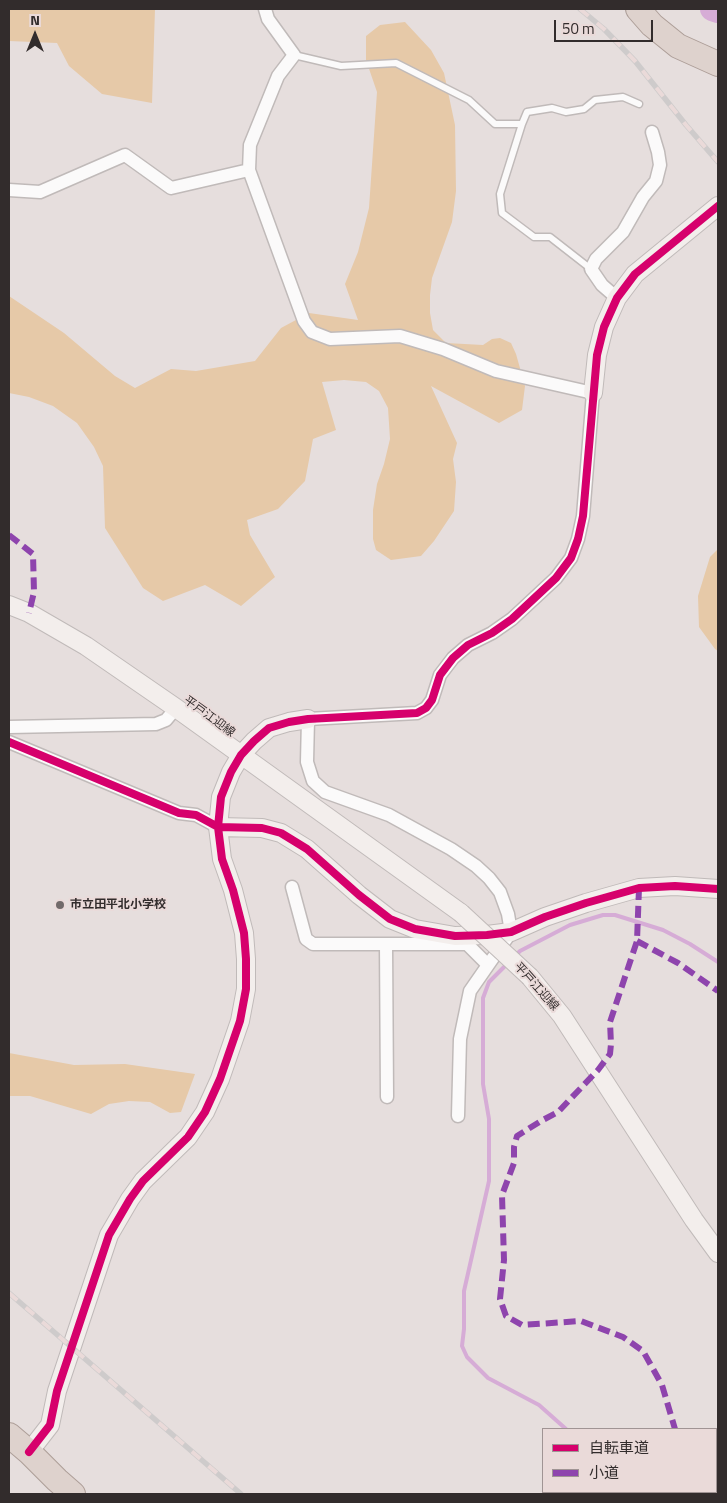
<!DOCTYPE html>
<meta charset="utf-8">
<style>
body{margin:0}
#map{position:relative;width:727px;height:1503px;overflow:hidden;background:#e6dedd;font-family:"Titillium Web","Noto Sans JP",sans-serif}
canvas{display:block}
.frame{position:absolute;inset:0;border:10px solid #322c2c;pointer-events:none}
.legend{position:absolute;left:542px;top:1428px;width:175px;height:65px;box-sizing:border-box;background:#eadad9;border:1px solid #a09494;margin:0;padding:6px 9px;list-style:none;font-size:15px;color:#322c2c}
.legend li{display:flex;align-items:center;gap:10px;height:25px}
.legend b{width:25px;border:1px solid #a09494}
.north{position:absolute;left:10px;top:10px;width:50px;height:50px;-webkit-text-stroke:4px #eadad9;paint-order:stroke;rotate:0deg;font-size:14px;font-weight:700;line-height:20px;text-align:center;color:#322c2c}
.north::after{content:'';display:block;margin:auto;width:18px;height:22px;background:#322c2c;clip-path:polygon(50% 0,100% 100%,50% 72%,0 100%)}
.scale{position:absolute;left:554px;top:20px;width:99px;height:22px;box-sizing:border-box;border:2px solid #322c2c;border-top:0;padding-left:6px;font-size:15px;line-height:18px;white-space:nowrap;color:#322c2c;-webkit-text-stroke:4px #eadad9;paint-order:stroke}
</style>
<div id="map">
<canvas width="727" height="1503"></canvas>
<div class="frame"></div>
<ul class="legend">
<li><b style="height:6px;background:#d6006c"></b>自転車道</li>
<li><b style="height:6px;background:#8e44ad"></b>小道</li>
</ul>
<div class="north">N</div>
<div class="scale">50 m</div>
</div>
<script>
const ctx = document.querySelector('canvas').getContext('2d');
ctx.lineJoin = 'round';
function fill(path, color) {
  ctx.fillStyle = color;
  ctx.fill(path, 'evenodd');
}
function toPath(rows) {
  const path = new Path2D();
  for (const r of rows) {
    path.moveTo(r[0], r[1]);
    for (let i = 2; i < r.length; i += 2) path.lineTo(r[i], r[i + 1]);
  }
  return path;
}
function trace(path, color, width, dash) {
  ctx.strokeStyle = color;
  ctx.lineWidth = width;
  ctx.lineCap = dash ? 'butt' : 'round';
  ctx.setLineDash(dash || []);
  ctx.stroke(path);
}
function drawText(font, color, halo, rows, align = 'center') {
  ctx.font = font + ' "Titillium Web","Noto Sans JP",sans-serif';
  ctx.lineWidth = 4;
  ctx.setLineDash([]);
  ctx.textBaseline = 'middle';
  ctx.strokeStyle = halo;
  ctx.fillStyle = color;
  for (const [text, x, y, turn = 0] of rows) {
    ctx.save();
    ctx.translate(x, y);
    ctx.rotate((+turn || 0) * Math.PI / 180);
    ctx.textAlign = isNaN(turn) ? turn : align;
    if (halo) ctx.strokeText(text, 0, 0);
    ctx.fillText(text, 0, 0);
    ctx.restore();
  }
}
fill(toPath([
 [9,9,155,9,152,103,102,94,69,66,57,43,9,41],
 [405,22,431,50,444,73,455,125,456,191,452,222,432,278,430,295,430,313,433,330,446,343,483,345,492,339,500,338,511,343,516,354,525,386,522,410,499,423,431,386,457,443,453,459,456,482,454,511,434,541,421,556,391,560,376,550,373,539,373,510,377,484,384,464,390,439,388,408,379,391,366,382,344,380,322,382,336,430,313,439,305,481,278,509,247,520,250,535,275,577,241,606,205,585,163,601,143,588,105,528,103,466,94,447,77,423,53,406,29,397,9,393,9,296,64,333,115,376,135,388,171,369,196,371,255,361,281,328,309,313,358,320,345,284,358,252,369,208,377,92,366,60,366,36,380,25],
 [718,549,718,651,715,649,699,627,698,596,710,557],
 [9,1053,74,1065,125,1064,195,1074,181,1112,170,1113,150,1102,129,1101,109,1104,91,1114,30,1096,9,1096]
]), '#e6c9a8');
trace(toPath([
 [514,957,520,951,570,925,603,915,615,915,663,930,690,944,718,962],
 [507,964,489,982,483,998,483,1084,489,1119,489,1181,464,1291,464,1329,462,1346,467,1357,488,1378,539,1405,566,1429],
 [595,1492,595,1494]
]), '#d6acd6', 4);
trace(toPath([
 [712,9,718,11]
]), '#d6acd6', 24);
const lane = toPath([
 [294,55,341,66,396,63,469,100,495,124,522,124],
 [591,269,550,237,534,237,502,213,500,194,522,124,527,112,552,108,566,112,584,109,595,100,623,97,639,104]
]);
const street = toPath([
 [265,9,268,19,294,55,278,76,250,145,249,170,304,321,312,332,330,339,400,336,443,349,496,371,593,393,583,516,578,539,571,558,556,578,512,619,492,633,468,645,453,658,440,675,432,700,426,708,417,713,308,719,307,762,313,781,325,792,389,815,451,849,476,866,489,878,500,892,508,914,511,932,470,991,460,1039,458,1116],
 [9,190,40,192,125,155,171,188,249,170],
 [617,298,602,285,591,269,596,259,623,232,643,197,656,181,660,165,658,152,652,132],
 [9,727,156,724,166,720,176,708],
 [9,742,179,813,196,815,218,827],
 [292,887,306,939,313,944,467,944,488,965],
 [386,944,387,1097]
]);
const secondary = toPath([
 [593,393,597,355,604,327,617,298,635,274,718,206],
 [9,605,29,613,86,646,176,708,461,913],
 [218,827,262,828,281,833,307,849,359,895,390,919,415,929,455,936,487,935,511,932,545,917,586,903,639,888,675,886,718,889],
 [530,977,562,1016,694,1220,718,1253],
 [29,1452,50,1425,57,1391,109,1235,130,1199,143,1181,188,1137,205,1112,220,1079,240,1021,246,989,246,959,244,933,233,890,222,859,218,827,221,797,231,772,241,755,254,741,269,728,289,722,308,719]
]);
const highway = toPath([
 [638,9,652,25,678,46,718,64],
 [9,1435,29,1452,57,1480,73,1494]
]);
trace(lane, '#c0bab9', 9);
trace(street, '#c0bab9', 15);
trace(secondary, '#c0bab9', 20);
trace(highway, '#ad9e98', 26);
trace(lane, '#fbfafa', 6);
trace(street, '#fbfafa', 12);
trace(secondary, '#f3eeec', 18);
trace(highway, '#ded2cd', 24);
const rail = toPath([
 [580,9,604,29,635,61,686,125,718,162],
 [9,1293,241,1494]
]);
trace(rail, '#cecbcb', 5.5);
trace(rail, '#eadad9', 4, [11]);
const secondaryBridge = toPath([
 [461,913,530,977]
]);
trace(secondaryBridge, '#c0bab9', 20, []);
trace(secondaryBridge, '#f3eeec', 18);
trace(toPath([
 [9,535,33,554,34,592,29,613],
 [639,888,637,941,610,1022,611,1044,610,1054,598,1070,558,1112,541,1121,517,1136,514,1147,514,1163,502,1195,504,1260,500,1299,506,1316,522,1325,581,1321,623,1337,643,1351,662,1385,675,1429],
 [637,941,678,963,718,991],
 [684,1492,684,1494]
]), '#8e44ad', 6, [12, 6]);
trace(toPath([
 [9,742,179,813,196,815,218,827,262,828,281,833,307,849,359,895,390,919,415,929,455,936,487,935,511,932,545,917,586,903,639,888,675,886,718,889],
 [29,1452,50,1425,57,1391,109,1235,130,1199,143,1181,188,1137,205,1112,220,1079,240,1021,246,989,246,959,244,933,233,890,222,859,218,827,221,797,231,772,241,755,254,741,269,728,289,722,308,719,417,713,426,708,432,700,440,675,453,658,468,645,492,633,512,619,556,578,571,558,578,539,583,516,597,355,604,327,617,298,635,274,718,206]
]), '#d6006c', 8);
for (const [x, y, r, color] of [
 [60,905,5,"#716a6a"]
]) {
  const dot = new Path2D();
  dot.arc(x, y, r, 0, 2 * Math.PI);
  ctx.fillStyle = color;
  ctx.fill(dot);
  trace(dot, '#eadad9', 2);
}
drawText('12px', '#322c2c', '#eadad9', [
 ["平戸江迎線",209,717,36],
 ["平戸江迎線",536,987,48]
]);
drawText('bold 12px', '#322c2c', '#eadad9', [
 ["市立田平北小学校",70,905]
], 'left');
</script>
